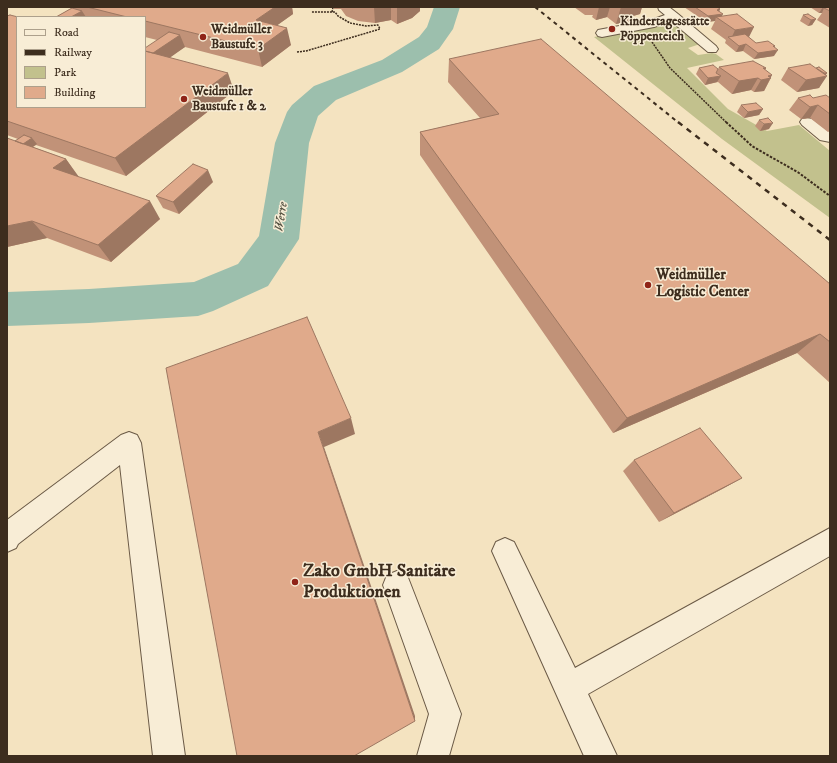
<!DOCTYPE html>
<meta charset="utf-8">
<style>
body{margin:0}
#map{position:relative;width:837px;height:763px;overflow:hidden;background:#f4e3c0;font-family:"IM FELL DW Pica",serif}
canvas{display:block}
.frame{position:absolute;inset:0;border:8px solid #3d2d1e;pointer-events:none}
.legend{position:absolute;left:16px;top:16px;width:130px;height:92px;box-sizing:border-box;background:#f8edd6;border:1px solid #ada08c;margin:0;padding:5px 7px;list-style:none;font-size:12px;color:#3d2d1e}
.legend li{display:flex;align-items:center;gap:8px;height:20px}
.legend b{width:20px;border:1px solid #ada08c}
</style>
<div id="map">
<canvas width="837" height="763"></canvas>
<div class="frame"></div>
<ul class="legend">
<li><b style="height:5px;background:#f8edd6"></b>Road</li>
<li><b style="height:5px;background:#3d2d1e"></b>Railway</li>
<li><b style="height:11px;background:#c2c18d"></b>Park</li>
<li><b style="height:11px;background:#e0aa8b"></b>Building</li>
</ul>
</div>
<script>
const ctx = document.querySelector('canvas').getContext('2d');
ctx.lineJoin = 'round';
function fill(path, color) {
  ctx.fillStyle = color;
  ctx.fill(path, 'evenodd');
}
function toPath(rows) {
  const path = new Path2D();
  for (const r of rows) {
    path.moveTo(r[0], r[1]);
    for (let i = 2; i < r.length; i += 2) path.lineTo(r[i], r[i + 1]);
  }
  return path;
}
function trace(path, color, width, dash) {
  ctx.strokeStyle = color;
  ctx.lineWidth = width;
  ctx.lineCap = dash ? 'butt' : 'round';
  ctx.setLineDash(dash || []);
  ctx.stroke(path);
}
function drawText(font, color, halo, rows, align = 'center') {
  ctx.font = font + ' "IM FELL DW Pica",serif';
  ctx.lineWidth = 3;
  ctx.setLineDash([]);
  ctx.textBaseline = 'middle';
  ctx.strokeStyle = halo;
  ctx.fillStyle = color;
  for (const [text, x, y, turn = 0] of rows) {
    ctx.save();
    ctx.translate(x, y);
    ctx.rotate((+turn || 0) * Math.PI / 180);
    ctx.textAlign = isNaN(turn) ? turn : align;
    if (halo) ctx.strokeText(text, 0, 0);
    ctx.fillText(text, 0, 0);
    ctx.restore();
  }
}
fill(toPath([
 [673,21,703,43,688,48,698,55,712,53,716,54,724,60,687,68,728,109,767,131,799,125,830,151,830,218,722,139,594,37]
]), '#c2c18d');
fill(toPath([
 [434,7,460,7,453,29,439,49,402,72,336,100,318,116,309,143,299,239,268,286,213,311,198,316,89,323,7,326,7,292,89,289,194,282,238,264,259,236,275,143,287,112,292,105,314,86,382,60,419,37,427,27,434,7]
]), '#9cbfad');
const minor = toPath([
 [658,7,669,7,678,14,716,46,718,49,716,52,708,52,671,21,654,27,602,37,598,36,596,33,598,30,651,20,665,15,659,10,658,7],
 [807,118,812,119,830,132,830,142,820,140,802,125,800,122,802,119,807,118],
 [129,432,137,435,141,443,185,756,153,756,120,465,18,544,16,548,7,552,7,520,121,435,129,432],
 [830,528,830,556,588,694,617,756,584,756,492,551,496,542,505,538,514,542,575,668,830,528],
 [397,571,407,575,461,714,449,756,417,756,429,714,383,585,387,575,397,571]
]);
trace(minor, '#6b5a46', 2);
trace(toPath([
 [332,12,333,7],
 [652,42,670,68,727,123],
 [297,52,306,51,380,29,378,25,366,26,350,23,338,16,335,12,311,12]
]), '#3d2d1e', 1.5, [2, 1]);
trace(toPath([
 [726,122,752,146,799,173,830,196]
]), '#3d2d1e', 2, [2.5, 1.5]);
fill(minor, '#f8edd6');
trace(toPath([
 [535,7,679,123]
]), '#3d2d1e', 2, [4, 4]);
trace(toPath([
 [678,122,830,240]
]), '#3d2d1e', 2.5, [5.5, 5.5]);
fill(toPath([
 [72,7,292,7,293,14,277,25,291,45,262,67,185,47,169,57,234,91,126,176,36,145,33,147,66,159,78,177,160,219,111,262,47,238,7,247,15,141,18,139,7,135,7,16,145,107,157,40,145,37,145,17,56,17,72,8],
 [334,7,420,7,420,11,412,18,397,24,391,20,375,23,358,21,346,16,341,9,334,9],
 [574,7,642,7,640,14,633,16,631,21,616,24,607,17,596,20,592,17,593,15,585,15],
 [684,7,717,7,720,9,719,11,722,16,756,43,774,48,774,56,754,59,743,51,736,52,725,43,726,40,711,29,715,21,706,22],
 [810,7,830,7,830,28,817,20,822,13,819,13],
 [803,15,816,19,812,25,808,26,800,21],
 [449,59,830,284,830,383,797,353,613,433,420,155,420,132,480,118,448,82],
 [719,67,766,68,765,70,771,78,764,91,754,92,751,90,732,94,718,82,705,85,696,74,699,68,718,69],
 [788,68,816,68,827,73,819,88,797,92,781,80],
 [798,98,830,98,830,131,828,132,810,118,801,119,789,110],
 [741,105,763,109,759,115,744,118,737,112],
 [759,120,769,129,760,131,755,126],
 [213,182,179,214,163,208,156,196],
 [634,460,742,478,724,488,659,522,623,471]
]), '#c19278');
fill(toPath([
 [275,7,292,7,293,14,261,37,256,20],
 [374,7,391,7,391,20,375,23],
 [397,7,420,7,420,11,412,18,397,24],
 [599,7,610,7,607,17,596,20],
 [621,7,642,7,640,14,633,16,631,21,616,24],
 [823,7,830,7,824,8,822,13,819,13],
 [720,9,718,15,723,14,720,20,716,17,715,21,706,22,708,16,717,10],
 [82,11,86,17,71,17],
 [816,19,812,25,808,26,811,20],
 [754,27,748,39,731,39,735,30],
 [287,28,291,45,262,67,258,49],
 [180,35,185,47,154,69,148,56],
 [746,44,743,51,736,52,739,46],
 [773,46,775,46,773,51,778,50,774,56,754,59,758,53],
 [763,68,766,68,760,79,758,78,751,90,732,94,739,81],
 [228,73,234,91,126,176,115,158],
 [827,73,824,77,827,76,819,88,797,92,806,80,814,75],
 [772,75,764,91,754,92,761,80,768,76],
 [721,76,717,82,705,85,708,78],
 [818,105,810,118,801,119,810,107],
 [763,109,759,115,744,118,748,112],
 [773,123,769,129,760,131,764,124],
 [32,138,37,144,7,164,7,155],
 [66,159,79,177,53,168],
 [208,170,213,182,179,214,173,202],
 [150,201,160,219,111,262,98,245],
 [32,221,47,238,7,247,7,226],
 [820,334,797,353,613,433,627,418],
 [351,418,355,434,324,447,415,716,415,721,318,432],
 [742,478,724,488,659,522,674,513]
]), '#9d7761');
const building = toPath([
 [87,7,275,7,256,20,287,28,258,49,145,21,145,17,127,17,87,7],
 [695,7,717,7,720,9,717,10,723,14,708,16,695,7],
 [830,7,830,11,824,8,830,7],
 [72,8,82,11,71,17,56,17,72,8],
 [737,14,754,27,735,30,716,17,737,14],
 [808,14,816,19,811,20,803,15,808,14],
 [10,15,18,17,17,17,17,107,145,107,145,51,228,73,115,158,7,121,7,16,10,15],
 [169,32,180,35,153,53,145,51,145,48,169,32],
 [745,34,756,43,768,41,775,46,773,46,778,50,758,53,746,44,739,46,728,37,745,34],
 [541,39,830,284,830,342,820,334,627,418,420,132,499,114,449,59,541,39],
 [753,61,766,68,763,68,772,75,768,76,771,78,761,80,758,78,739,81,719,67,753,61],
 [810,64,827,76,806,80,788,68,810,64],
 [713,65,718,69,716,73,721,76,708,78,699,68,713,65],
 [819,67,827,73,824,73,816,68,819,67],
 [810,95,813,98,826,95,830,98,830,114,818,105,810,107,798,98,810,95],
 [756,103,763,109,748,112,741,105,756,103],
 [768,118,773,123,764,124,759,120,768,118],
 [24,135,32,138,23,144,15,141,24,135],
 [7,138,66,159,53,168,150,201,98,245,32,221,7,226,7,138],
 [193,164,208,170,173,202,156,196,193,164],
 [307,317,351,418,318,432,415,721,354,756,237,756,166,368,307,317],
 [700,428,742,478,674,513,634,460,700,428]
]);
fill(building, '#e0aa8b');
trace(building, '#9d7761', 1);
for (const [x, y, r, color] of [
 [612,29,4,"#8f2418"],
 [203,37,4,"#8f2418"],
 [184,99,4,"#8f2418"],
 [648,285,4,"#8f2418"],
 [295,582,4,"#8f2418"]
]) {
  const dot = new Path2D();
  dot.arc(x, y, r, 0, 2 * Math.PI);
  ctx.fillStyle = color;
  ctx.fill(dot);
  trace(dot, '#f8edd6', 1.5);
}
drawText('bold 13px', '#3d2d1e', '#f8edd6', [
 ["Kindertagesstätte",620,22],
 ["Pöppenteich",620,37],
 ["Weidmüller",211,30],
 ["Baustufe 3",211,45],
 ["Weidmüller",192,92],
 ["Baustufe 1 & 2",192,107]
], 'left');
drawText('italic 13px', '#555242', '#f8edd6', [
 ["Werre",282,217,-82]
]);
drawText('bold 15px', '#3d2d1e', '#f8edd6', [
 ["Weidmüller",656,276],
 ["Logistic Center",656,293]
], 'left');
drawText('bold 18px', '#3d2d1e', '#f8edd6', [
 ["Zako GmbH Sanitäre",303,572],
 ["Produktionen",303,593]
], 'left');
</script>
